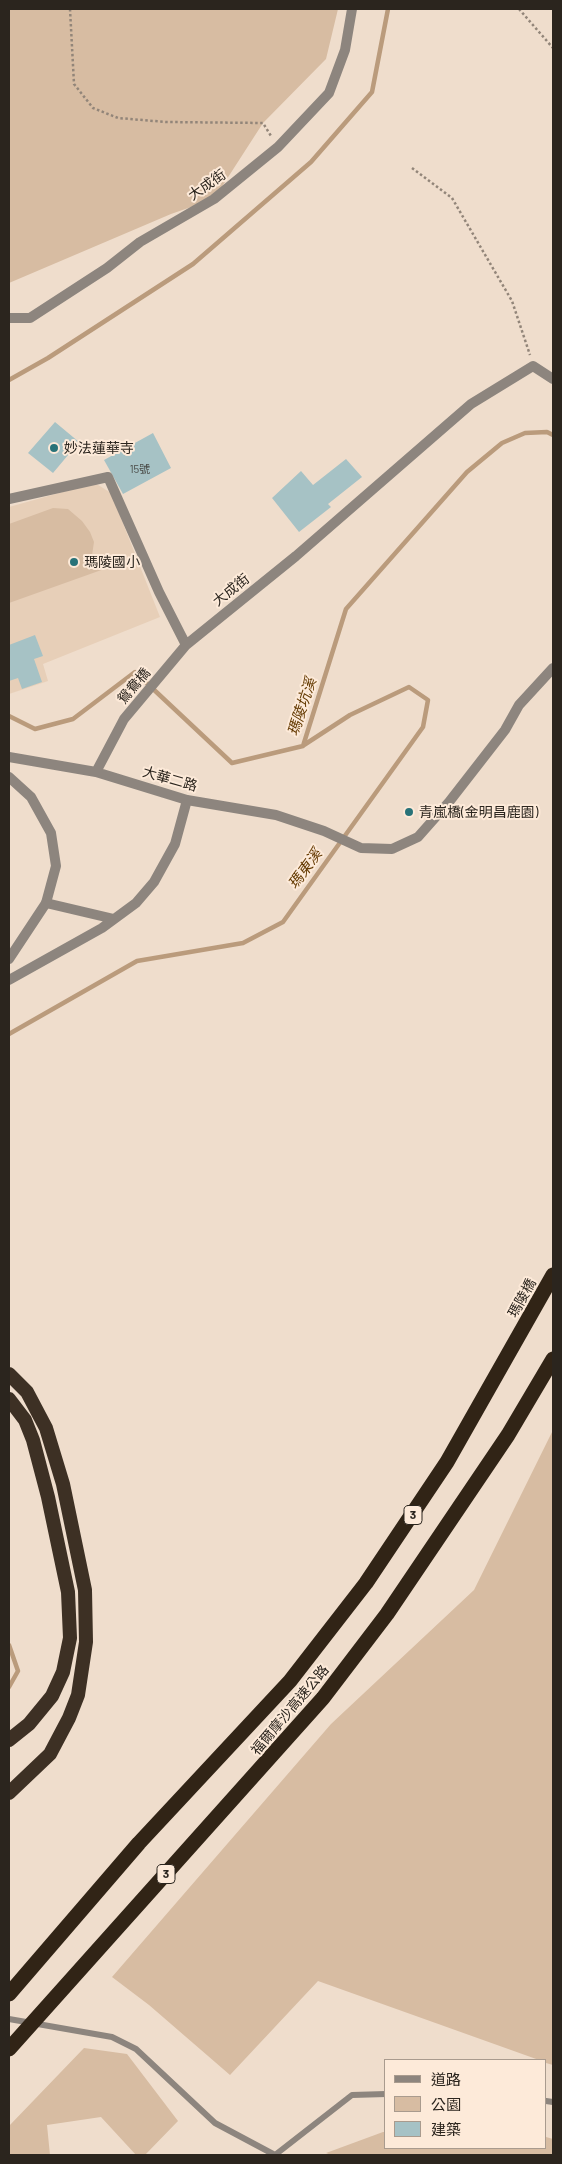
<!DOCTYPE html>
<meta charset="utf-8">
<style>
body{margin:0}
#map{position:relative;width:562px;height:2164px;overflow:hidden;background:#efddcc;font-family:Barlow,"Noto Sans TC",sans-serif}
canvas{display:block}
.frame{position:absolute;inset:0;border:10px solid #2b251e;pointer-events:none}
.legend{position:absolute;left:384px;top:2059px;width:162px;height:90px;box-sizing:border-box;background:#fdead9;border:1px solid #a99b8e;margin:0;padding:6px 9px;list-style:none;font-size:15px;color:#2b251e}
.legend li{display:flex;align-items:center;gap:10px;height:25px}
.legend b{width:25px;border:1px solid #a99b8e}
</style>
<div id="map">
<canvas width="562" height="2164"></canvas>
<div class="frame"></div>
<ul class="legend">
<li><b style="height:6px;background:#8d857e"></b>道路</li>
<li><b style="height:14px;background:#d7bca2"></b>公園</li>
<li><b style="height:14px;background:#a6c2c5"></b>建築</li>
</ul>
</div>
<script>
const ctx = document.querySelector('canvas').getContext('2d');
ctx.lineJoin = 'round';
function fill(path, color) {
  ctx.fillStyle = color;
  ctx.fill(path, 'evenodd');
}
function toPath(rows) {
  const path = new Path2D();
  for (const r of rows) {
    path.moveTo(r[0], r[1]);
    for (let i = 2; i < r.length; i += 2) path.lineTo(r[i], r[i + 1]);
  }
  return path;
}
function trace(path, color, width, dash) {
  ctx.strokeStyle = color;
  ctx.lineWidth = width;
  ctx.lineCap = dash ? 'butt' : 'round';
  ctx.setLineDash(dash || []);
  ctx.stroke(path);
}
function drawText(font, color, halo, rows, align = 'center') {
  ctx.font = font + ' Barlow,"Noto Sans TC",sans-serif';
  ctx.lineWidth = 4;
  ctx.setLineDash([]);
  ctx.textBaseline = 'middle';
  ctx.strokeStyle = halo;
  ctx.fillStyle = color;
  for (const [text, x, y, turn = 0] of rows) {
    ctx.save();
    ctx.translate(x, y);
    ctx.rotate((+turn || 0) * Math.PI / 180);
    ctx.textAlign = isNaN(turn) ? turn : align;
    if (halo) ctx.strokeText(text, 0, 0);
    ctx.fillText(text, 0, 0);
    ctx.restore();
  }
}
fill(toPath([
 [95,483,111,493,160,617,43,664,48,681,9,694,9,507]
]), '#e7cfb8');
fill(toPath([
 [9,9,338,9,326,59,263,123,214,199,171,214,9,283],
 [53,508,68,509,82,521,90,532,94,542,91,562,103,558,107,568,9,603,9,524],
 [553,1430,553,2065,546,2063,546,2060,539,2060,318,1981,230,2075,149,2005,112,1977,331,1724,474,1590],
 [84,2048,127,2054,178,2121,145,2155,136,2155,101,2117,47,2125,50,2155,9,2155,9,2126],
 [383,2132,386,2132,386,2148,546,2148,546,2137,553,2139,553,2155,331,2155,326,2153]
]), '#d7bca2');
trace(toPath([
 [9,380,48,358,193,264,311,162,372,92,388,9],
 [9,716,35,729,73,719,135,672,232,763,303,746,346,609,467,472,502,443,525,433,547,432,553,435],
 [9,1034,137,961,243,943,283,922,423,727,428,700,409,687,350,715,304,745],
 [9,1645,18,1671,9,1687]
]), '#ba9b7c', 4.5);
fill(toPath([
 [55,422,79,442,53,473,28,453],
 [153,433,171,468,123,494,104,460],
 [346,459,362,477,328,504,331,507,299,532,272,498,301,471,313,485],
 [35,635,43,656,34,659,42,682,22,689,18,678,9,681,9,645]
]), '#a6c2c5');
trace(toPath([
 [70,9,74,84,93,108,118,118,166,122,263,123,271,136],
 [519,9,553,48],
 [412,168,452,198,512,301,530,355]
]), '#928579', 2.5, [2.5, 2.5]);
trace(toPath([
 [9,2019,112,2037,136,2049,215,2123,275,2155],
 [546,2101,553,2102],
 [275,2155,352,2095,386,2094]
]), '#8d857e', 6);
trace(toPath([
 [9,318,30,318,107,268,140,242,214,199,278,147,329,93,345,50,352,9],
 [9,499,108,477,159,592,186,645,296,556,471,404,533,366,553,379],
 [9,757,96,772,187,800,276,815,324,831,361,848,392,849,418,837,449,802,505,730,519,705,553,668],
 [96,772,124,719,186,645],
 [46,903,114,919],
 [9,980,102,928,136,903,154,882,175,844,187,800]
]), '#8d857e', 10);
trace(toPath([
 [9,777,31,797,51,833,56,866,46,903,9,959]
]), '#8d857e', 10);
trace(toPath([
 [9,1374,27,1392,46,1428,63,1484,85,1590,86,1642,78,1695,69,1718,50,1754,9,1793],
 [9,1399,25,1420,33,1440,48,1497,68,1592,70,1638,63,1672,52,1696,29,1724,9,1740]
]), '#3d3024', 14);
trace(toPath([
 [9,1994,139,1843,290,1681,366,1583,447,1462,553,1275],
 [9,2049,323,1698,387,1614,508,1435,553,1359]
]), '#312416', 15);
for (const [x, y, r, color] of [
 [54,448,5,"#287278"],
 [74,562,5,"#287278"],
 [409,812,5,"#287278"]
]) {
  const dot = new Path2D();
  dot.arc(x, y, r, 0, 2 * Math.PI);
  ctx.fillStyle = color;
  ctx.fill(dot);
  trace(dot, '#fdead9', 2);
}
drawText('11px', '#4a4c48', null, [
 ["15號",140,469]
]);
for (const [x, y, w] of [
 [413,1515,18],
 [166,1874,18]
]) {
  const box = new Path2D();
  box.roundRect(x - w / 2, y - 9.5, w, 19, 4);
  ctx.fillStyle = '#fdead9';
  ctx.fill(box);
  trace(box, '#2b251e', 1);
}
drawText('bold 12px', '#2b251e', null, [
 ["3",413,1515],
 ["3",166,1874]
]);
drawText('14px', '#2b251e', '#fdead9', [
 ["大成街",207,185,-35],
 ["大成街",231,590,-39],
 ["鴛鴦橋",134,686,-50],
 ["大華二路",170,779,16],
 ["瑪陵橋",522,1298,-61],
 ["福爾摩沙高速公路",290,1710,-50]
]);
drawText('14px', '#2b251e', '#fdead9', [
 ["妙法蓮華寺",64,448],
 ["瑪陵國小",84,562],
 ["青嵐橋(金明昌鹿園)",419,812]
], 'left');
drawText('italic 15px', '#653b03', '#fdead9', [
 ["瑪陵坑溪",302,707,-72],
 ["瑪東溪",305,869,-54]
]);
</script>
